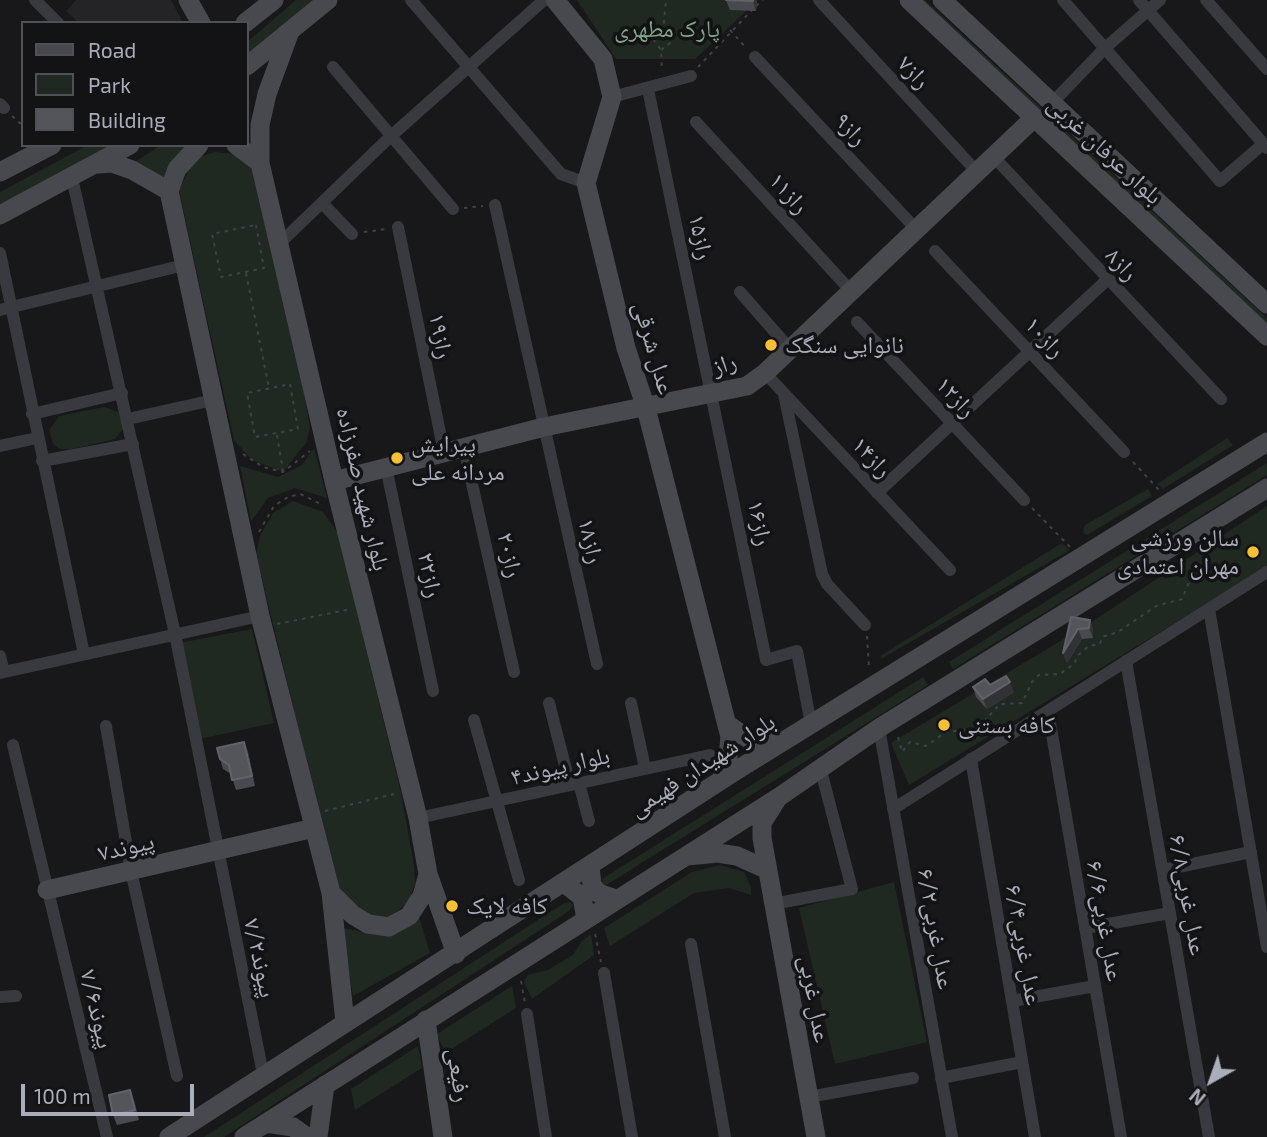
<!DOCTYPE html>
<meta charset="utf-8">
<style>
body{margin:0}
#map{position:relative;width:1267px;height:1137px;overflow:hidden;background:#18181a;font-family:"Exo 2",sans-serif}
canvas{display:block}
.legend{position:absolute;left:21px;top:21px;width:228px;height:126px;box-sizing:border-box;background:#131315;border:2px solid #4f5157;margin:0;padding:9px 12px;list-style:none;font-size:21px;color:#aaaeba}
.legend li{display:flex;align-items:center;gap:14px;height:35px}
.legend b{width:35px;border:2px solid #4f5157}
.north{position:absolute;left:1176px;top:1046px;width:70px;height:70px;-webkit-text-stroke:5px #131315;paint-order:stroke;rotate:220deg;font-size:19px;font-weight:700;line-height:28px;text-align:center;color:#aaaeba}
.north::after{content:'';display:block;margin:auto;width:24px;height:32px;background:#aaaeba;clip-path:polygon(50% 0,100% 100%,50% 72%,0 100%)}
.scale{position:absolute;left:21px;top:1084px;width:173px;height:32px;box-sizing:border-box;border:4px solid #aaaeba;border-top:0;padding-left:9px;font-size:21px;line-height:24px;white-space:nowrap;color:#aaaeba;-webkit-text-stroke:5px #131315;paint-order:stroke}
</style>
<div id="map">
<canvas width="1267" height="1137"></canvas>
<ul class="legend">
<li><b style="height:9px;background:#47494f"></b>Road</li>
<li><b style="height:19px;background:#202921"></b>Park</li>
<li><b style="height:19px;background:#54555b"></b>Building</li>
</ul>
<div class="north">N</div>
<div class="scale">100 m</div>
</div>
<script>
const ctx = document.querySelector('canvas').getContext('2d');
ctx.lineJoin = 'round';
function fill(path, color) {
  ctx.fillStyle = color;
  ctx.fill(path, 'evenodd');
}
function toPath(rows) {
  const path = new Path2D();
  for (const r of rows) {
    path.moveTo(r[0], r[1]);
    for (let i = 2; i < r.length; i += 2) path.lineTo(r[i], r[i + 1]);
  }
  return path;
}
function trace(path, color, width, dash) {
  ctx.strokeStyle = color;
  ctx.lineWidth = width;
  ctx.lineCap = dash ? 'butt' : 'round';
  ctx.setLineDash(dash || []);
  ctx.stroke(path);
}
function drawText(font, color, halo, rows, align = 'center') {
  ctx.font = font + ' "Exo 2","Noto Naskh Arabic",sans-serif';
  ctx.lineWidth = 7;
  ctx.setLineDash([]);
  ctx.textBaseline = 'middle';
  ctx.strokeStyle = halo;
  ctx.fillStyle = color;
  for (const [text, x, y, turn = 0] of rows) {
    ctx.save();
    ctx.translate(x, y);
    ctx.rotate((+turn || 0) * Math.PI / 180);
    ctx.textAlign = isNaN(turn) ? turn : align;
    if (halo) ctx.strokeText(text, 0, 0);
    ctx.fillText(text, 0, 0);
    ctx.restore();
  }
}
fill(toPath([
 [76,0,171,0,183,23,79,23,66,11]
]), '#242427');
fill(toPath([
 [296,0,317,0,247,57,247,42],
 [577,0,758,0,695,59,616,59],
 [915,0,925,0,1267,318,1267,330],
 [88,145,115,145,0,210,0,192],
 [161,145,194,145,167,179,135,162],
 [215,152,233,154,252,168,297,354,310,428,306,443,283,472,252,460,234,440,202,296,179,190,191,166,202,156],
 [104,407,118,412,123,420,124,428,115,439,72,449,60,449,53,444,49,430,59,416],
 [1227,438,1233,445,1163,489,1157,484],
 [314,448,327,498,295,488,268,498,251,521,240,466,278,477,302,465],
 [1267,463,1267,475,953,669,949,662],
 [1148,489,1152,496,1087,535,1083,533,1085,525],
 [293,501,323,512,338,533,401,793,414,865,415,883,409,901,387,920,364,916,339,895,256,554,260,536,273,513],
 [1267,506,1267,567,909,785,891,743,1090,623],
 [1062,543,1070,550,881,659,880,656],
 [252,629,274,723,199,739,179,643],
 [923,677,928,685,603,887,602,879],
 [720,865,744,872,751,887,751,895,729,888,694,893,610,946,604,928,692,872],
 [894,882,927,1042,835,1064,799,908],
 [570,902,573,905,569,911,224,1137,204,1137,564,903],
 [418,914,430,953,353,996,342,928,386,936,412,925],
 [591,934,594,955,532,999,524,982,528,975,548,970,573,955,581,942],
 [512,986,516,1008,445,1053,437,1034],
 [418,1046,422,1068,355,1110,351,1089]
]), '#202921');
trace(toPath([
 [756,6,763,0],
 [730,30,747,49],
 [663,32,666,0],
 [661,50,670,43,663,33,654,40,661,50,662,71],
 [698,67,752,10],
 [12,116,23,126],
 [464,208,483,206],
 [256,225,264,268,221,277,212,234,256,225],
 [364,232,387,229],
 [246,273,269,388],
 [290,384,298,429,255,437,247,393,290,384],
 [277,435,283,471],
 [243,454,263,467,283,472,310,451],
 [1133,462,1160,491],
 [1032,508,1070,547],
 [259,532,274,506,288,497,300,494,323,505],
 [277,624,351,609],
 [867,636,869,669],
 [898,737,902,752,910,742,926,746,946,732,977,729,1000,704,1022,703,1032,682,1039,675,1060,674,1075,663,1077,656,1089,646,1100,644,1102,637,1118,632,1156,606,1182,599,1189,582],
 [325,811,394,794],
 [595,934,601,962],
 [521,981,525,1003]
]), '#3f4146', 2, [3.5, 5]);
trace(toPath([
 [35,0,58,23],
 [411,0,561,174,586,183],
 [819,0,977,172],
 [1063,0,1220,181,1263,144],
 [1139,0,1267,148],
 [1206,0,1267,69],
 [755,57,916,229],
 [333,67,453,209],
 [648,89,766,660,797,651,811,724],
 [612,97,691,76],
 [1053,102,1105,48,1160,0],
 [0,104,4,108],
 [696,122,851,291],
 [993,156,1221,399],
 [72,178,175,634,263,1074],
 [322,203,352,234],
 [495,205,597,664],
 [398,227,444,452],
 [280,243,391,136,544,0],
 [935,251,1124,452],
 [0,253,84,654],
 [740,292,790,349],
 [0,310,184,265],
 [857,322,1024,500],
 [765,373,950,570],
 [784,394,822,574,827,584,865,625],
 [32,414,122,393],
 [128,419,213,400],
 [0,446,37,438],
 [464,448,514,672],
 [42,461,133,444],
 [386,467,433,691],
 [877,493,1108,279],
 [1209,609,1267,947],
 [0,656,4,672],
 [1126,661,1209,1137],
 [0,673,260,616],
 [549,703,570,785],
 [631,703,645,768],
 [1048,711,1121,1137],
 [474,720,519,880],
 [106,726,131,871,177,1076],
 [879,728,952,1137],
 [13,745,107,1137],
 [971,759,1035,1137],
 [579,783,589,821],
 [893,809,1267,572],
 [418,818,710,755],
 [1163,870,1251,852],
 [773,904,852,889,820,767],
 [1085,928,1170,913],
 [691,944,725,1137],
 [604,973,632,1137],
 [0,997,16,996],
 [1012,1001,1095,986],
 [527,1014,546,1137],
 [941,1078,1022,1062],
 [809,1097,913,1078]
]), '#393a3f', 12);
trace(toPath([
 [188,0,201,23],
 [555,0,603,59,612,97,586,183,626,348,646,408,730,737,727,767,720,781],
 [909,0,1267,336],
 [942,0,1267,304],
 [245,23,274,0],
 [289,34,267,94,260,125,260,163,334,481,418,818,428,874,456,954],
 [247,66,328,0],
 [236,145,260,163],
 [98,164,112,163,132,170,169,191,260,616,331,893,345,1022],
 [0,172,52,145],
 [169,191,177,169,199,145],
 [0,215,130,145],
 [334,481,544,427,747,386,765,373,1034,118],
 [727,724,753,742,780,741],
 [776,801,762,823,762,838,816,1137],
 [687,856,718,853,737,856,766,869],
 [590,866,592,885,598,893,616,899],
 [564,883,582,897,586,919],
 [47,890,314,828],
 [331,893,353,915,368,924,389,927,409,916,422,896,428,874],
 [426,1020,443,1137],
 [266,1123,293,1127,307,1137],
 [169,1137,737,770,1267,442],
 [244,1137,779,797,879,728,1267,488],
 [318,1137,325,1085]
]), '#47494f', 19);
fill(toPath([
 [726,0,757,0,756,11,730,10],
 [1071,617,1090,620,1093,629,1093,638,1082,639,1067,663,1063,653],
 [990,685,1014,692,987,709,976,697,973,687],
 [244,742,248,752,255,786,236,790,231,774,223,769,220,759],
 [134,1100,139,1120,117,1125,113,1115]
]), '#494a4f');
fill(toPath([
 [753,0,757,0,756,11,753,1],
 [1090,620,1093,629,1093,638,1089,628],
 [1078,629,1082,639,1067,663,1063,653],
 [1010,682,1014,692,987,709,983,699],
 [244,742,248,752,255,786,252,776],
 [130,1090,134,1100,139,1120,135,1110]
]), '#313235');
const building = toPath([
 [726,0,753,0,753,1,726,0],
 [1071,617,1090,620,1089,628,1078,629,1063,653,1071,617],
 [1006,676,1010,682,983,699,973,687,985,679,990,685,1006,676],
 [244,742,252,776,232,780,229,765,220,759,217,748,244,742],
 [130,1090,135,1110,113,1115,109,1095,130,1090]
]);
fill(building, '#54555b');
trace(building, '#61636a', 2);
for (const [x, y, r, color] of [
 [771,345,7,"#f5bf36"],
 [397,458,7,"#f5bf36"],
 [1253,552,7,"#f5bf36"],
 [944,725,7,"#f5bf36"],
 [452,906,7,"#f5bf36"]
]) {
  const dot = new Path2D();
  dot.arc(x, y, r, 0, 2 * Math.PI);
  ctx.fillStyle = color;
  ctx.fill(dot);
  trace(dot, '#131315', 2.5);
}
drawText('24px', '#81a585', '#131315', [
 ["پارک مطهری",667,29]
]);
drawText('24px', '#aaaeba', '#131315', [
 ["راز۷",914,72,47],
 ["راز۹",851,129,47],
 ["بلوار عرفان غربی",1105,150,43],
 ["راز۱۱",789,193,48],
 ["راز۱۵",701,237,78],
 ["راز۸",1122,264,47],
 ["راز۱۹",441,336,79],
 ["راز۱۰",1045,337,47],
 ["عدل شرقی",654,348,74],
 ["راز",724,364,-18],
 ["راز۱۲",956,397,47],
 ["راز۱۴",872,457,47],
 ["بلوار شهید صفرزاده",363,489,77],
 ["راز۱۶",760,523,78],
 ["راز۱۸",591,541,77],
 ["راز۲۰",510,555,77],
 ["راز۲۲",430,575,78],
 ["بلوار شهیدان فهیمی",702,765,-33],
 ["بلوار پیوند۴",560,766,-13],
 ["پیوند۷",126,847,-13],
 ["۶/۸عدل غربی",1188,895,80],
 ["۶/۶عدل غربی",1105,921,80],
 ["۶/۲عدل غربی",936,929,80],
 ["۶/۴عدل غربی",1024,945,80],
 ["پیوند۷/۲",260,958,78],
 ["عدل غربی",815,999,80],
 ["پیوند۷/۶",97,1009,77],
 ["رفیعی",459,1075,82]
]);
drawText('24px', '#aaaeba', '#131315', [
 ["نانوایی سنگک",785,345],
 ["پیرایش",411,444],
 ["مردانه علی",411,472],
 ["سالن ورزشی",1239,538,"right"],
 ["مهران اعتمادی",1239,566,"right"],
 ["کافه بستنی",958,725],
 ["کافه لایک",466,906]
], 'left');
</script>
